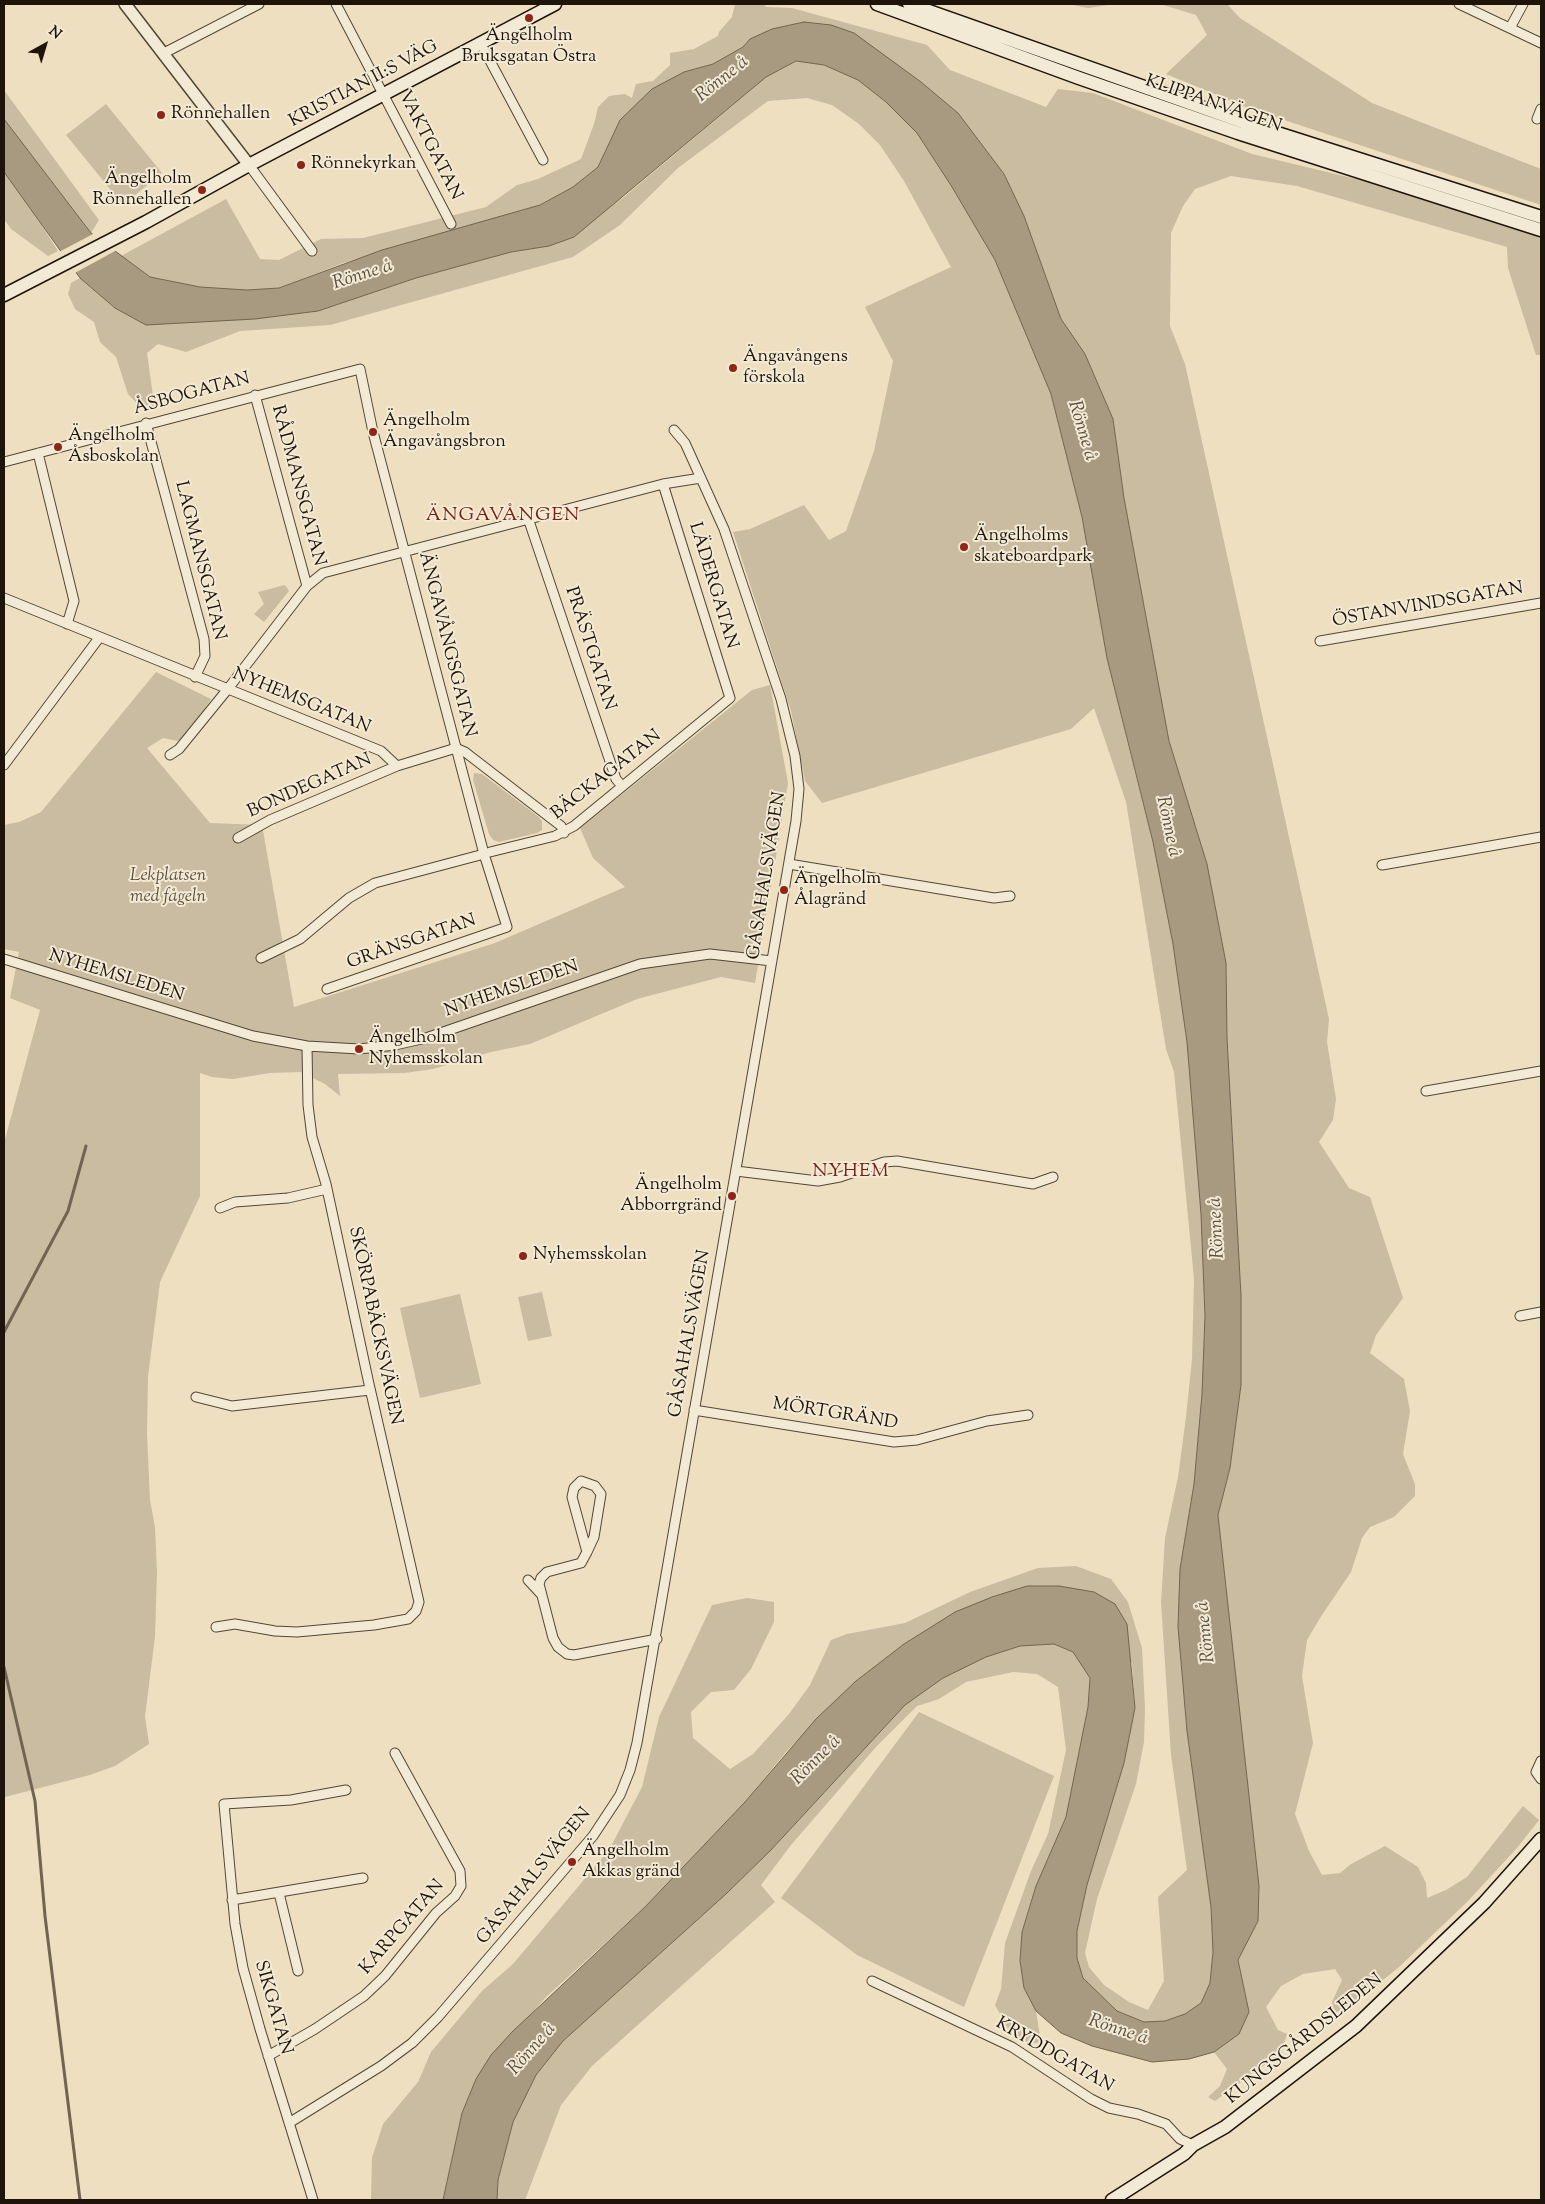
<!DOCTYPE html>
<meta charset="utf-8">
<style>
body{margin:0}
#map{position:relative;width:1545px;height:2204px;overflow:hidden;background:#eddfbf;font-family:"Sorts Mill Goudy",serif}
canvas{display:block}
.frame{position:absolute;inset:0;border:5px solid #1f140a;pointer-events:none}
.north{position:absolute;left:20px;top:20px;width:50px;height:50px;-webkit-text-stroke:4px #f3ead5;paint-order:stroke;rotate:39deg;font-size:14px;font-weight:700;line-height:20px;text-align:center;color:#1f140a}
.north::after{content:'';display:block;margin:auto;width:18px;height:22px;background:#1f140a;clip-path:polygon(50% 0,100% 100%,50% 72%,0 100%)}
</style>
<div id="map">
<canvas width="1545" height="2204"></canvas>
<div class="frame"></div>
<div class="north">N</div>
</div>
<script>
const ctx = document.querySelector('canvas').getContext('2d');
ctx.lineJoin = 'round';
function fill(path, color) {
  ctx.fillStyle = color;
  ctx.fill(path, 'evenodd');
}
function toPath(rows) {
  const path = new Path2D();
  for (const r of rows) {
    path.moveTo(r[0], r[1]);
    for (let i = 2; i < r.length; i += 2) path.lineTo(r[i], r[i + 1]);
  }
  return path;
}
function trace(path, color, width, dash) {
  ctx.strokeStyle = color;
  ctx.lineWidth = width;
  ctx.lineCap = dash ? 'butt' : 'round';
  ctx.setLineDash(dash || []);
  ctx.stroke(path);
}
function drawText(font, color, halo, rows, align = 'center') {
  ctx.font = font + ' "Sorts Mill Goudy",serif';
  ctx.lineWidth = 4;
  ctx.setLineDash([]);
  ctx.textBaseline = 'middle';
  ctx.strokeStyle = halo;
  ctx.fillStyle = color;
  for (const [text, x, y, turn = 0] of rows) {
    ctx.save();
    ctx.translate(x, y);
    ctx.rotate((+turn || 0) * Math.PI / 180);
    ctx.textAlign = isNaN(turn) ? turn : align;
    if (halo) ctx.strokeText(text, 0, 0);
    ctx.fillText(text, 0, 0);
    ctx.restore();
  }
}
fill(toPath([
 [735,4,763,4,767,7,792,8,927,45,950,70,1046,107,1058,89,1093,93,1252,154,1373,183,1541,237,1541,355,1536,355,1508,268,1507,247,1297,186,1231,176,1195,189,1183,206,1171,233,1170,326,1185,364,1329,1019,1327,1042,1336,1099,1333,1120,1319,1142,1349,1188,1370,1197,1403,1298,1376,1335,1370,1353,1404,1379,1410,1411,1403,1454,1415,1484,1415,1496,1394,1517,1370,1527,1362,1538,1351,1572,1320,1618,1307,1640,1302,1676,1313,1743,1295,1814,1309,1851,1322,1875,1340,1873,1351,1864,1385,1846,1418,1867,1426,1883,1427,1898,1446,1890,1467,1877,1523,1806,1539,1820,1517,1848,1467,1902,1398,1968,1359,1999,1334,2014,1332,2002,1342,1980,1335,1969,1303,1974,1281,1986,1266,2007,1278,2030,1287,2034,1281,2053,1215,2101,1208,2097,1220,2086,1227,2069,1214,2052,1239,2034,1249,2012,1238,1960,1258,1921,1259,1886,1218,1515,1230,1468,1241,1385,1241,1296,1227,1038,1226,963,1207,864,1169,741,1124,498,1113,419,1085,354,1061,319,1024,216,1004,174,958,113,921,82,899,67,750,39,743,47,713,64,684,72,620,120,598,167,573,187,540,205,343,263,279,288,247,290,200,287,150,277,121,256,226,199,260,259,279,260,321,239,363,238,486,207,517,185,538,179,581,159,594,124,598,107,609,96,625,94,632,98,636,84,653,81,670,65,670,53,694,49,718,36,719,32,732,17],
 [1068,4,1115,4,1088,8],
 [1160,4,1227,4,1240,18,1372,103,1541,169,1541,205,1251,109,1166,74,1207,35,1196,15],
 [796,61,824,65,858,80,886,102,917,133,952,187,995,260,1051,394,1082,517,1127,740,1153,842,1173,944,1187,1042,1201,1214,1205,1316,1202,1394,1194,1484,1180,1569,1178,1627,1187,1731,1211,1907,1213,1952,1210,1983,1201,2003,1185,2014,1165,2021,1144,2022,1117,2011,1083,1978,1077,1958,1077,1931,1087,1885,1124,1763,1135,1708,1132,1663,955,1612,904,1644,856,1681,786,1752,745,1802,645,1907,545,1998,476,2079,462,2113,443,2200,371,2200,372,2158,383,2124,418,2082,431,2052,482,1991,513,1964,609,1850,642,1787,659,1717,712,1605,747,1598,774,1602,774,1622,751,1669,734,1690,711,1692,691,1712,693,1738,730,1769,753,1754,789,1714,810,1685,831,1640,847,1634,905,1623,970,1592,1038,1568,1076,1566,1111,1579,1128,1602,1142,1648,1145,1708,1144,1742,1136,1784,1097,1899,1085,1953,1089,1967,1104,1985,1129,2002,1148,2010,1164,1981,1158,1897,1187,1870,1171,1755,1161,1602,1165,1538,1178,1477,1186,1417,1192,1359,1194,1279,1174,1072,1166,1049,1126,802,1094,708,1071,729,822,803,805,781,791,711,733,532,750,529,804,505,829,540,846,531,874,451,893,361,865,307,951,267,904,181,880,145,859,124,832,105,807,98,768,101,678,168,620,225,573,257,330,325,240,331,186,352,158,344,147,353,155,410,143,410,128,394,116,357,100,342,94,322,75,309,68,294,71,283,80,278,115,308,318,311,416,278,511,252,549,246,624,197,766,77],
 [4,90,99,220,91,233,4,119],
 [106,104,162,173,123,205,66,135],
 [4,172,35,215,58,251,48,256,11,229,4,219],
 [285,585,289,591,264,622,254,614,264,604,258,592],
 [156,672,211,699,183,742,163,738,147,748,210,823,262,825,294,1007,495,943,625,887,593,858,580,828,752,690,770,685,788,783,755,983,721,977,637,999,530,1044,491,1052,433,1069,405,1073,338,1074,340,1096,325,1084,301,1072,270,1073,233,1079,212,1077,200,1073,200,1196,160,1282,148,1377,147,1433,150,1500,155,1527,157,1572,155,1637,145,1716,149,1744,115,1766,90,1775,5,1797,4,1143,40,1010,10,998,19,952,4,949,4,825,19,822,41,812],
 [474,773,482,774,539,817,542,821,542,830,537,833,499,842,493,840,489,834,473,780],
 [542,1292,552,1336,528,1341,518,1297],
 [460,1294,481,1384,420,1398,400,1308],
 [1054,1644,1073,1652,1090,1677,1088,1707,1066,1817,1036,1886,1022,1932,1020,1961,1024,1988,1036,2011,1041,2042,1029,2044,1010,2032,995,2005,1001,1989,1005,1943,1031,1871,1048,1834,1066,1750,1058,1687,1037,1674,1013,1672,966,1682,939,1699,917,1706,876,1747,791,1845,761,1885,775,1902,592,2066,561,2105,525,2200,497,2200,498,2180,513,2122,536,2075,563,2041,726,1894,771,1850,905,1705,942,1678,986,1657,1020,1646],
 [919,1712,1054,1776,964,2007,857,1955,781,1898]
]), '#cabca0');
const water = toPath([
 [804,22,831,25,854,33,921,82,958,113,1004,174,1024,216,1061,319,1085,354,1113,419,1124,498,1169,741,1207,864,1226,963,1227,1038,1241,1296,1241,1385,1230,1468,1218,1515,1259,1886,1258,1921,1238,1960,1249,2012,1239,2034,1214,2052,1189,2059,1152,2062,1092,2046,1061,2033,1036,2011,1024,1988,1020,1961,1022,1932,1036,1886,1066,1817,1088,1707,1090,1678,1073,1652,1054,1644,1020,1646,986,1657,943,1678,905,1705,771,1850,726,1894,563,2041,536,2075,513,2122,498,2180,497,2200,443,2200,462,2113,476,2079,491,2055,512,2032,645,1907,745,1802,816,1719,856,1681,904,1644,955,1612,992,1597,1027,1586,1059,1586,1094,1592,1115,1604,1127,1624,1135,1708,1124,1763,1087,1885,1077,1931,1077,1958,1083,1978,1117,2011,1144,2022,1165,2021,1185,2014,1201,2003,1210,1983,1213,1952,1211,1907,1187,1731,1178,1627,1180,1569,1194,1484,1202,1394,1205,1316,1201,1214,1187,1042,1173,944,1153,842,1107,658,1082,517,1051,394,995,260,952,187,917,133,886,102,858,80,824,65,796,61,766,77,574,237,549,246,511,252,416,278,318,311,255,319,182,323,146,325,115,308,80,278,4,172,4,119,91,233,150,277,200,287,247,290,279,288,382,250,540,205,573,187,598,167,620,120,652,89,684,72,713,64,743,47,750,39,772,29,804,22]
]);
fill(water, '#a79a81');
trace(water, '#716451', 1);
fill(toPath([
 [95,233,117,250,73,274,57,253]
]), '#eddfbf');
trace(toPath([
 [4,1332,68,1211,86,1146],
 [4,1667,35,1801,45,1916,80,2200]
]), '#716451', 3);
const minor = toPath([
 [336,4,451,224],
 [1459,4,1541,43],
 [1510,28,1523,4],
 [481,44,543,160],
 [164,53,259,4],
 [1537,119,1541,109],
 [249,165,312,251],
 [255,395,307,586],
 [146,423,204,639,205,656,195,677],
 [38,453,74,601,67,624],
 [4,462,360,369,373,432,484,854,507,927,327,989],
 [529,521,616,779,622,786],
 [4,598,381,751,397,766,456,748,465,752,561,826,564,833],
 [1320,641,1541,603],
 [170,755,179,749,227,690,307,586,323,573,663,484,701,478],
 [4,765,99,638],
 [238,838,270,820,397,766],
 [490,852,555,836,574,826,730,698,663,484],
 [789,864,994,898,1010,896],
 [1382,865,1541,837],
 [261,958,300,939,349,898,375,883,484,854],
 [4,959,253,1036,307,1046,359,1049,395,1045,426,1038,640,964,710,954,772,961],
 [1426,1091,1541,1071],
 [736,1171,818,1181,840,1177,884,1162,897,1161,1033,1184,1053,1177],
 [220,1208,235,1202,288,1198,327,1189],
 [1520,1316,1541,1312],
 [196,1397,232,1406,370,1390],
 [694,1410,894,1442,917,1440,987,1421,1028,1415],
 [587,1552,572,1497,574,1488,581,1481,595,1486,601,1494,594,1537,587,1552,581,1563,547,1572,541,1578,539,1584,553,1638,558,1647,567,1654,574,1655,657,1639],
 [528,1580,541,1594],
 [216,1627,235,1624,275,1631,297,1632,374,1625,408,1619,416,1611,419,1602,369,1384,326,1184,312,1137,308,1105,307,1046],
 [1541,1761,1536,1772,1541,1779],
 [279,1893,298,1971],
 [232,1900,363,1878],
 [872,1981,1012,2047,1091,2099,1109,2108,1138,2114,1166,2124,1180,2139,1193,2145],
 [268,2056,315,2029,364,1996,385,1976,436,1913,455,1896,461,1886,460,1871,395,1753],
 [289,2123,381,2066,412,2043,438,2017,593,1836,620,1795,630,1770,637,1743,796,821,799,789,795,756,781,699,724,529,685,443,674,430],
 [313,2200,260,2029,243,1968,235,1924,224,1804,291,1800,346,1790]
]);
const tertiary = toPath([
 [125,4,249,165]
]);
const secondary = toPath([
 [877,4,1079,78,1238,133,1541,230],
 [909,4,1252,125,1541,217],
 [4,295,146,222,249,165,555,4],
 [1112,2200,1184,2154,1193,2145,1225,2127,1356,2026,1484,1903,1541,1839]
]);
trace(minor, '#524737', 11);
trace(tertiary, '#524737', 14);
trace(secondary, '#1f140a', 15);
trace(minor, '#f3ead5', 9);
trace(tertiary, '#f3ead5', 11);
trace(secondary, '#f3ead5', 12);
for (const [x, y, r, color] of [
 [529,18,5,"#8f2418"],
 [161,115,5,"#8f2418"],
 [301,165,5,"#8f2418"],
 [202,190,5,"#8f2418"],
 [733,368,5,"#8f2418"],
 [373,432,5,"#8f2418"],
 [58,447,5,"#8f2418"],
 [964,547,5,"#8f2418"],
 [784,890,5,"#8f2418"],
 [359,1049,5,"#8f2418"],
 [732,1196,5,"#8f2418"],
 [523,1256,5,"#8f2418"],
 [572,1862,5,"#8f2418"]
]) {
  const dot = new Path2D();
  dot.arc(x, y, r, 0, 2 * Math.PI);
  ctx.fillStyle = color;
  ctx.fill(dot);
  trace(dot, '#f3ead5', 2);
}
drawText('18px', '#1f140a', '#f3ead5', [
 ["Ängelholm",529,37,"center"],
 ["Bruksgatan Östra",529,58,"center"],
 ["Rönnehallen",171,115],
 ["Rönnekyrkan",311,165],
 ["Ängelholm",192,180,"right"],
 ["Rönnehallen",192,201,"right"],
 ["Ängavångens",743,358],
 ["förskola",743,379],
 ["Ängelholm",383,422],
 ["Ängavångsbron",383,443],
 ["Ängelholm",68,437],
 ["Åsboskolan",68,458],
 ["Ängelholms",974,537],
 ["skateboardpark",974,558],
 ["Ängelholm",794,880],
 ["Ålagränd",794,901],
 ["Ängelholm",369,1039],
 ["Nyhemsskolan",369,1060],
 ["Ängelholm",722,1186,"right"],
 ["Abborrgränd",722,1207,"right"],
 ["Nyhemsskolan",533,1256],
 ["Ängelholm",582,1852],
 ["Akkas gränd",582,1873]
], 'left');
drawText('18px', '#1f140a', '#f3ead5', [
 ["KRISTIAN II:S VÄG",364,85,-28],
 ["KLIPPANVÄGEN",1213,105,19],
 ["VAKTGATAN",429,146,63],
 ["ÅSBOGATAN",192,395,-15],
 ["RÅDMANSGATAN",297,486,75],
 ["LAGMANSGATAN",199,561,76],
 ["LÄDERGATAN",712,586,73],
 ["ÖSTANVINDSGATAN",1428,606,-10],
 ["ÄNGAVÅNGSGATAN",446,645,76],
 ["PRÄSTGATAN",589,649,72],
 ["NYHEMSGATAN",301,702,22],
 ["BÄCKAGATAN",607,776,-38],
 ["BONDEGATAN",310,787,-24],
 ["GÅSAHALSVÄGEN",768,876,-81],
 ["GRÄNSGATAN",412,943,-19],
 ["NYHEMSLEDEN",116,977,17],
 ["NYHEMSLEDEN",512,990,-19],
 ["SKÖRPABÄCKSVÄGEN",374,1326,78],
 ["GÅSAHALSVÄGEN",691,1334,-80],
 ["MÖRTGRÄND",835,1415,9],
 ["GÅSAHALSVÄGEN",535,1877,-51],
 ["KARPGATAN",403,1928,-49],
 ["SIKGATAN",272,2008,74],
 ["KUNGSGÅRDSLEDEN",1305,2040,-39],
 ["KRYDDGATAN",1054,2056,30]
]);
drawText('italic 18px', '#5b4f3e', '#f3ead5', [
 ["Lekplatsen",168,877],
 ["med fågeln",168,898]
]);
drawText('italic 19px', '#5c5040', '#f3ead5', [
 ["Rönne å",723,80,-39],
 ["Rönne å",363,276,-18],
 ["Rönne å",1081,431,73],
 ["Rönne å",1167,827,78],
 ["Rönne å",1218,1228,-93],
 ["Rönne å",1207,1632,-96],
 ["Rönne å",817,1761,-45],
 ["Rönne å",1118,2031,18],
 ["Rönne å",533,2050,-49]
]);
ctx.letterSpacing = '1px';
drawText('19px', '#7a1f14', '#f3ead5', [
 ["ÄNGAVÅNGEN",503,517],
 ["NYHEM",851,1173]
]);
ctx.letterSpacing = '0px';
</script>
